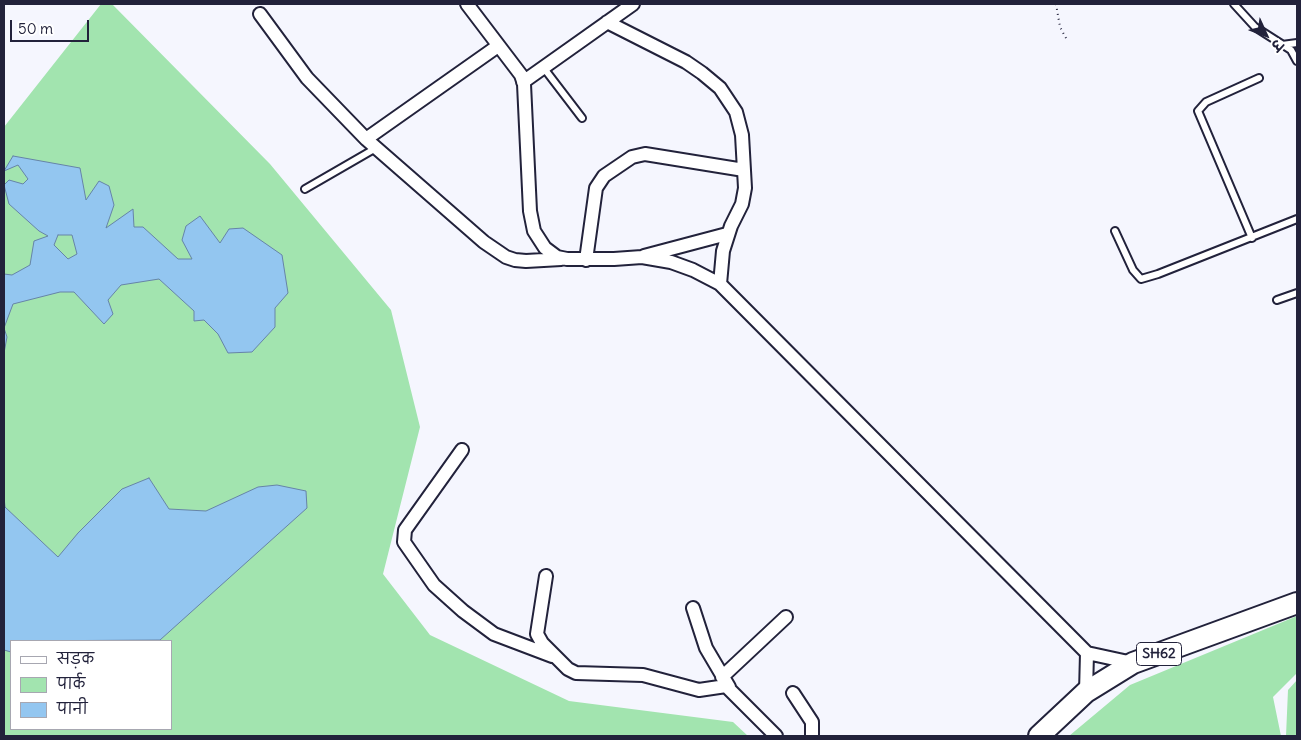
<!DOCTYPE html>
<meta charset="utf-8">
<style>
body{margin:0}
#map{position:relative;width:1301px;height:740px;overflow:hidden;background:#f5f6fe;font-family:Delius,"Playpen Sans Deva",sans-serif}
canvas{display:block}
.frame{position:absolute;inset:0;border:5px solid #22223b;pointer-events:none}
.legend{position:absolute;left:10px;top:640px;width:162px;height:90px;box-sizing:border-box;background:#fff;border:1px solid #a7a7b1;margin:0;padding:6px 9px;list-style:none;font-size:15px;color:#22223b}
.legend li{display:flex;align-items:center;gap:10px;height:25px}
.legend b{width:25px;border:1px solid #a7a7b1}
.north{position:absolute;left:1241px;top:10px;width:50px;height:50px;-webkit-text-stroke:4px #fff;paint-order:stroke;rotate:133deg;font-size:14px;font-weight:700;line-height:20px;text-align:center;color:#22223b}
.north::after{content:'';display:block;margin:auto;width:18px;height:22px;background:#22223b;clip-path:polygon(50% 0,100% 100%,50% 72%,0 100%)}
.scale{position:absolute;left:10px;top:20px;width:79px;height:22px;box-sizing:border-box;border:2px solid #22223b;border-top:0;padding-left:6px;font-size:15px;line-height:18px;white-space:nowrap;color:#22223b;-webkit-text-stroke:4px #fff;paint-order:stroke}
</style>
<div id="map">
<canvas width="1301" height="740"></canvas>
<div class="frame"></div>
<ul class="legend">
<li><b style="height:6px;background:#fff"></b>सड़क</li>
<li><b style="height:14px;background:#a2e4af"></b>पार्क</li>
<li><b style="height:14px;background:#93c6f0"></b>पानी</li>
</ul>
<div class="north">उ</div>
<div class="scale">50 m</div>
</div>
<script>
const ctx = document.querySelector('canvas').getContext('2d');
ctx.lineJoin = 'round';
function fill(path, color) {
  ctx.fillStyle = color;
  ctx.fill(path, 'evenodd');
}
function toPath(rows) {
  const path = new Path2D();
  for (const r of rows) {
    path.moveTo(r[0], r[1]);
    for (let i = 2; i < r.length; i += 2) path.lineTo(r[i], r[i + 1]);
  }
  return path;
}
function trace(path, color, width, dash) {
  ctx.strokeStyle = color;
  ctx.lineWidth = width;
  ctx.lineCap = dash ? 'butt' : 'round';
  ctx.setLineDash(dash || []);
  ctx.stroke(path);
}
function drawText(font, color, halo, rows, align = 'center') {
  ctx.font = font + ' Delius,sans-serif';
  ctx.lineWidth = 5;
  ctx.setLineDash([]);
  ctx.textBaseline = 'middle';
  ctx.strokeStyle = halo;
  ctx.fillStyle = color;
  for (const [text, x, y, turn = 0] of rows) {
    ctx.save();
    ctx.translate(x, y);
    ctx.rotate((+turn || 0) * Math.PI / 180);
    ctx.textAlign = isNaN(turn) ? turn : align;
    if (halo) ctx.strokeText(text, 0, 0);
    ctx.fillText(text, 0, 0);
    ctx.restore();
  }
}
fill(toPath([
 [101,4,112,4,270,164,391,310,420,427,383,574,430,635,569,701,733,722,748,736,4,736,4,127],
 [11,641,171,641,171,729,11,729],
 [1297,616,1297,673,1273,697,1281,736,1069,736,1130,685],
 [1297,680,1297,736,1286,736,1288,690]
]), '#a2e4af');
const water = toPath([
 [13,156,80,168,86,200,99,181,109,186,114,205,106,228,133,209,134,227,143,227,178,259,192,259,182,240,186,226,200,216,220,243,229,229,243,228,282,255,288,293,275,308,275,327,252,352,228,353,218,334,204,320,194,321,194,311,159,279,121,285,108,300,113,314,104,324,74,292,60,292,13,304,4,328,7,337,4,353,4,401,4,274,12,275,30,265,34,241,48,236,39,231,9,204,4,185,9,180,23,184,28,179,18,165,4,171,13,156],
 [58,235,72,235,77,254,68,259,54,245,58,235],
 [149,478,169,509,206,511,258,487,277,485,306,491,307,508,160,640,11,641,11,652,4,650,4,497,5,507,58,557,78,533,122,489,149,478]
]);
fill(water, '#93c6f0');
trace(water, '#6684a8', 1);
const lane = toPath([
 [1234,4,1255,27,1291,50,1297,61],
 [1282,45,1297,43],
 [543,67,582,118],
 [305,189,376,148],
 [1115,231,1133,270,1141,279,1158,274,1297,219],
 [1252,238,1198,111,1206,102,1259,78],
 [1277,300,1297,293]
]);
const street = toPath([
 [467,4,521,75,524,84,530,211,534,231,545,248,557,257,567,259,614,259,642,257,671,262,693,270,720,284,1087,653,1133,663],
 [260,14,307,78,366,139,484,242,506,257,515,260,526,261,561,259],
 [607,22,686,62,702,73,720,88,736,112,742,135,745,188,742,204,731,226,723,251,720,284],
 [523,82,633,4],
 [366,139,498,46],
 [644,256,727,234],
 [586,260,596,188,604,176,632,157,645,154,744,170],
 [462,450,405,530,404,542,434,585,463,611,494,634,552,656],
 [546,576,537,634,542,643,568,669,576,673,643,675,699,690,726,686,776,736],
 [693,608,706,648,729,687],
 [722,677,786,617],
 [1086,692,1087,653],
 [793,693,812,722,812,736]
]);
const primary = toPath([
 [1039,736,1086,692,1133,663,1297,603]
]);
trace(lane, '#22223b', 10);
trace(street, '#22223b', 16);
trace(primary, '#22223b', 24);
trace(toPath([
 [1056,4,1060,27,1067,40]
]), '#22223b', 2, [1, 4]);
trace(lane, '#fff', 6);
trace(street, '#fff', 12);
trace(primary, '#fff', 20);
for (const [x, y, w] of [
 [1159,654,45]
]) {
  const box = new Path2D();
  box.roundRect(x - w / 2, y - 11.5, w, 23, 4);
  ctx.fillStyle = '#fff';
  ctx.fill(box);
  trace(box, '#22223b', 1);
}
drawText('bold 14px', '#22223b', null, [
 ["SH62",1159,654]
]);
</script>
